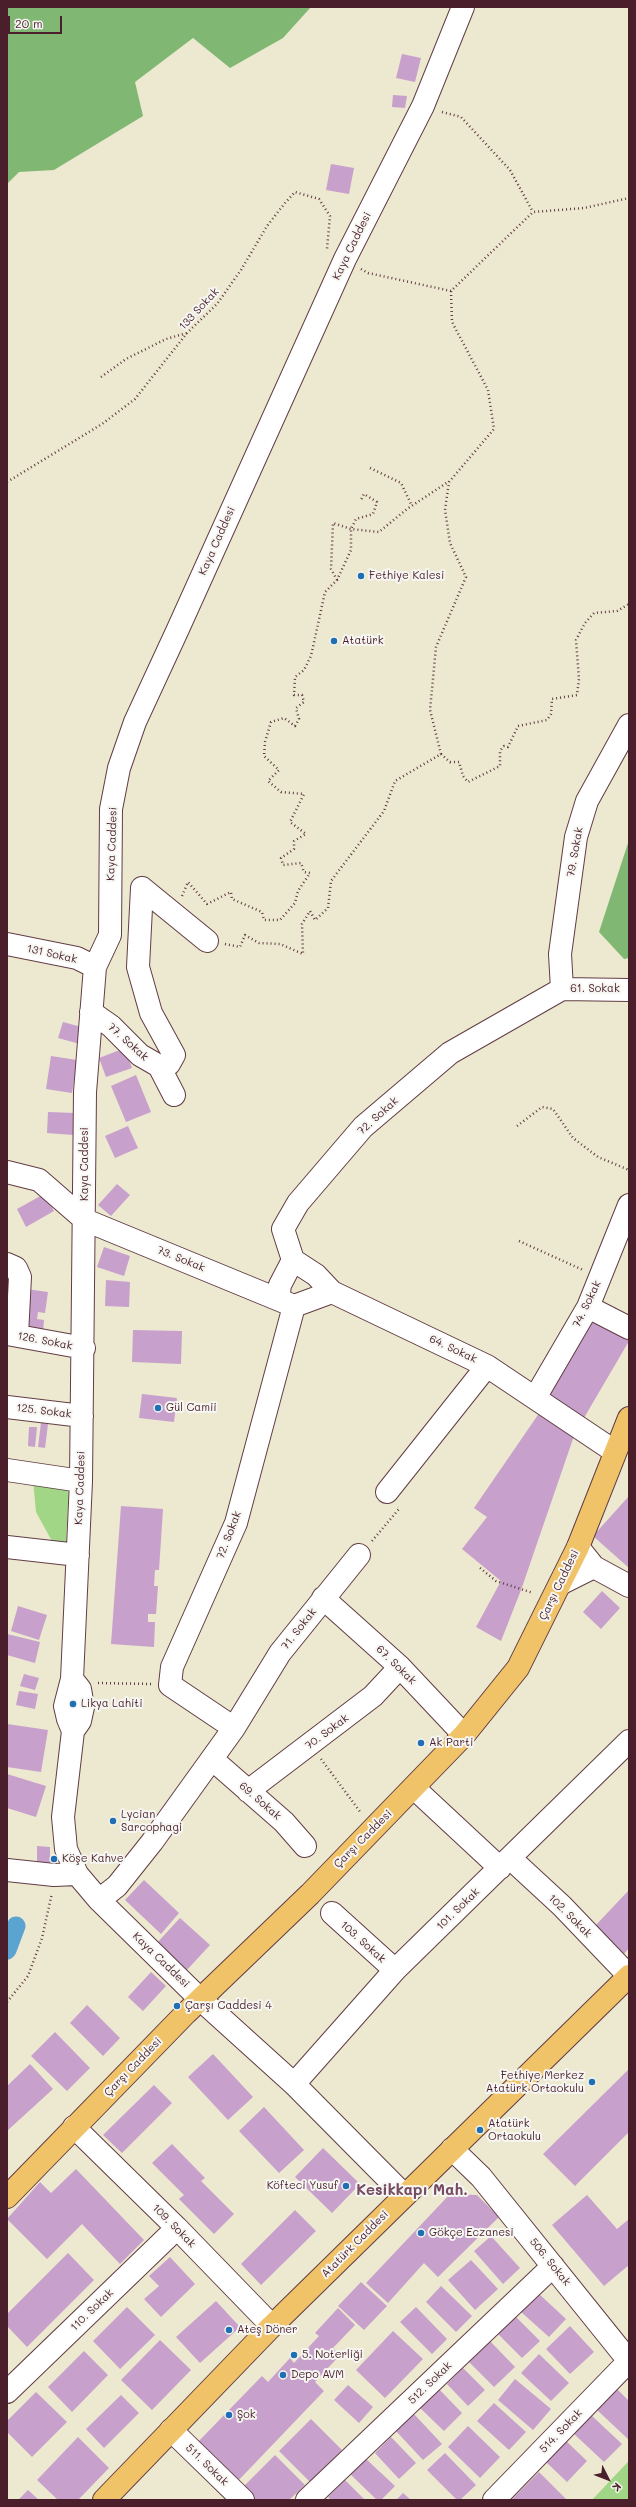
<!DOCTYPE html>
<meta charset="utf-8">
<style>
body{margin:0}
#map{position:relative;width:636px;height:2507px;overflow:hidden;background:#ede8d0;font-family:Mali,sans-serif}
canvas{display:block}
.frame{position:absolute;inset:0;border:8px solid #4a1f2b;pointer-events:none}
.north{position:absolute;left:588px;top:2459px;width:40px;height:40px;-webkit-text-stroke:3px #f6f6f2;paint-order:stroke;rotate:132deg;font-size:11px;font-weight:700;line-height:16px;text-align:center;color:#4a1f2b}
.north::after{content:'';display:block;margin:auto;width:14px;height:18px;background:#4a1f2b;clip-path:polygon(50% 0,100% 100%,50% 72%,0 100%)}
.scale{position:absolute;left:8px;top:16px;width:54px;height:18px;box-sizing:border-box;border:2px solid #4a1f2b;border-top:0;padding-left:5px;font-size:12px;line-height:14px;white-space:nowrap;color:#4a1f2b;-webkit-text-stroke:3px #f6f6f2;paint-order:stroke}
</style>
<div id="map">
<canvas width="636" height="2507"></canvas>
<div class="frame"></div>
<div class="north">K</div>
<div class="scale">20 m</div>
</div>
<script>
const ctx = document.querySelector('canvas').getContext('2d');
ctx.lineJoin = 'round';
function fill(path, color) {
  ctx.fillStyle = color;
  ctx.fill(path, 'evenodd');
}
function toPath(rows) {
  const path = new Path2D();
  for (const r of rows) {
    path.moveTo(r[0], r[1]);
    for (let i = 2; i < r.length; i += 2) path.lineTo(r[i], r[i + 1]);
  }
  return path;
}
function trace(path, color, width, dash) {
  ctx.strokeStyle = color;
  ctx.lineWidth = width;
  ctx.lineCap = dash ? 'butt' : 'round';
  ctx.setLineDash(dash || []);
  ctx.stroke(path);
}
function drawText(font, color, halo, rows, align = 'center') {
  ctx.font = font + ' Mali,sans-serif';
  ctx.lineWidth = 4;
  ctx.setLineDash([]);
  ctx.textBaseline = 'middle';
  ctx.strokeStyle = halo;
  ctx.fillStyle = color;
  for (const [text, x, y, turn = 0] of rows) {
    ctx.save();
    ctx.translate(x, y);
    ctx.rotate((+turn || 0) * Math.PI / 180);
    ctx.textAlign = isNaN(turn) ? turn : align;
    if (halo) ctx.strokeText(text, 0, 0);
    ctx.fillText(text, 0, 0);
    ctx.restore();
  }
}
fill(toPath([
 [33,1480,69,1484,66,1542,53,1543,36,1512],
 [629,2461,629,2500,592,2500,625,2465]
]), '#a1d686');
fill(toPath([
 [7,7,311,7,283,38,230,68,193,38,135,82,143,116,54,170,19,172,7,184],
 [629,840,629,958,624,959,599,932]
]), '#80b773');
trace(toPath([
 [7,1950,16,1926]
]), '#5ba3d1', 19);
fill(toPath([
 [402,54,421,58,415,82,396,78],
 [393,95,407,96,405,108,392,107],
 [331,164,354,168,349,194,326,190],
 [63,1022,85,1028,80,1044,58,1038],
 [125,1048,132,1068,106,1077,99,1058],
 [51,1056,77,1060,72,1093,46,1089],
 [136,1075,151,1112,126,1122,111,1086],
 [48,1112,75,1113,73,1135,47,1133],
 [128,1126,138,1148,115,1158,105,1136],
 [117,1184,130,1195,111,1216,98,1205],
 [44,1194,54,1211,26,1227,17,1209],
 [104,1247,130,1256,124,1276,97,1267],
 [106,1280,130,1282,129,1307,105,1306],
 [26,1289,48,1292,45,1313,38,1312,37,1319,44,1320,43,1332,20,1329],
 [594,1316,629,1336,629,1341,581,1423,543,1399],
 [133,1330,182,1331,181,1364,132,1362],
 [142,1394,177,1398,174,1422,139,1418],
 [542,1409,575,1433,521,1590,501,1641,476,1627,501,1581,462,1549,487,1517,474,1508],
 [41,1423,48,1424,45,1448,38,1447],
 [29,1427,37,1427,35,1447,28,1446],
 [629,1496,629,1568,593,1536],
 [121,1506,163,1509,159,1570,155,1570,154,1586,158,1586,156,1614,148,1614,148,1622,155,1622,154,1647,111,1644],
 [602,1591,620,1608,601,1629,583,1612],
 [18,1606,47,1615,39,1640,11,1631],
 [7,1634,40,1642,35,1663,7,1655],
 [24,1674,39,1678,35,1690,20,1686],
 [19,1691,38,1694,35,1709,16,1705],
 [7,1724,48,1730,41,1772,7,1767],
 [7,1774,46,1786,36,1817,7,1808],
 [37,1846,50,1847,50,1868,37,1868],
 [144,1880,179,1913,161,1934,125,1900],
 [629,1890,629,1948,624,1954,595,1926],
 [180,1918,210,1945,186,1971,156,1944],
 [151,1972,166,1986,143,2011,128,1997],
 [87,2005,120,2038,103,2056,70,2023],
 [55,2032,90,2068,67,2091,31,2056],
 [213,2054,253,2097,228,2120,188,2077],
 [30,2064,53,2089,7,2131,7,2086],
 [629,2069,629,2132,575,2186,543,2154],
 [154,2085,172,2103,122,2153,103,2135],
 [264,2107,304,2150,279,2173,239,2131],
 [172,2144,205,2178,201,2181,234,2214,214,2234,179,2199,184,2195,152,2163],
 [323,2148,360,2184,332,2213,295,2177],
 [76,2169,144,2240,120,2264,82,2224,47,2259,7,2219,40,2182,51,2193],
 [450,2194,477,2195,499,2217,438,2277,424,2263,388,2303,366,2283],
 [587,2195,617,2229,629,2219,629,2265,604,2286,552,2225],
 [295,2210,316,2231,261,2285,241,2264],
 [491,2236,520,2268,503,2284,474,2251],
 [68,2253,94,2280,27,2347,7,2326,7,2314],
 [170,2257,195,2284,161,2317,144,2299,159,2286,149,2276],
 [471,2260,498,2289,475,2310,448,2280],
 [361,2282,387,2306,364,2330,338,2306],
 [441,2286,472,2316,456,2332,426,2302],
 [537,2292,566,2319,549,2337,520,2311],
 [216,2301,240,2327,200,2363,176,2337],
 [127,2307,155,2335,120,2369,93,2341],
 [416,2307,447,2339,432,2354,400,2322],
 [338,2308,355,2325,333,2348,340,2355,315,2382,324,2391,235,2484,195,2445,262,2376,268,2382,290,2358,294,2363,319,2336,315,2333],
 [513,2314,540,2341,522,2358,496,2332],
 [570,2326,594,2352,570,2374,546,2349],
 [393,2331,423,2359,385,2398,356,2370],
 [160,2340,191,2370,152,2410,121,2380],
 [489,2340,515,2367,494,2387,468,2361],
 [84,2351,108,2375,72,2412,48,2387],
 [539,2354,569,2383,551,2401,521,2373],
 [463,2368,485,2390,468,2406,447,2384],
 [515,2379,551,2409,533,2430,498,2400],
 [348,2385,373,2407,359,2423,334,2400],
 [438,2388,462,2413,444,2431,419,2407],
 [616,2388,629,2401,629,2440,596,2409],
 [36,2392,67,2422,32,2457,7,2432,7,2421],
 [121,2395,139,2413,104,2448,86,2429],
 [494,2403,526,2432,509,2450,477,2421],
 [413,2413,442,2444,423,2460,395,2430],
 [591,2415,622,2444,604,2462,573,2433],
 [311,2419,342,2450,310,2482,279,2451],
 [468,2426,500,2457,480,2478,448,2447],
 [78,2437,109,2468,78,2500,58,2500,37,2480],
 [391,2437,416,2463,399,2479,375,2453],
 [565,2440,587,2461,567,2482,545,2461],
 [445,2453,476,2485,460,2500,457,2500,427,2470],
 [275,2455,305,2485,289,2500,255,2500,242,2488],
 [365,2458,395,2486,381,2500,377,2500,350,2474],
 [539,2472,567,2500,511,2500],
 [345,2480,365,2500,331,2500,328,2497],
 [28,2490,39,2500,18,2500],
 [403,2493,411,2500,396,2500]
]), '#c7a0cc');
const minor = toPath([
 [142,888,138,967,151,1013,174,1055,169,1064,159,1066],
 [142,888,207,941],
 [7,944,77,958,95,967],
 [562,989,560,954,576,837,587,801,629,725],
 [91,1012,111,1026,140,1055,159,1066,174,1095],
 [7,1172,39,1180,85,1220,294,1306,332,1292,487,1366,614,1451],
 [293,1260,316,1275,332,1292],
 [7,1264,16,1268,20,1277,17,1335],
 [278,1299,280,1285,293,1260,283,1229,298,1203,363,1127,450,1053,562,989,629,990],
 [588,1307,629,1328],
 [7,1334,84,1348],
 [535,1398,588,1307,629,1205],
 [7,1407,82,1416],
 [7,1470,81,1481],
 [387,1492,487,1366],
 [7,1547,78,1555],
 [578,1547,594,1567,629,1586],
 [560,1584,594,1567],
 [323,1598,400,1667,464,1735],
 [72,1679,80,1689,83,1707,80,1721,73,1731,63,1817,66,1849,77,1874,99,1900,200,1999,294,2084,404,2195],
 [234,1728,170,1685,172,1667,236,1523,294,1306],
 [73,1731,68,1719,65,1706,72,1679,81,1481,85,1092,95,967,110,935,111,809,119,768,135,722,178,629,345,259,423,106,463,7],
 [212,1759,284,1822,305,1846],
 [414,1788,500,1868],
 [248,1791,373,1696,400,1667],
 [510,1858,562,1906,629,1976],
 [7,1870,54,1875,77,1874],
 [99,1900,117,1886,152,1842,234,1728,280,1653,359,1555],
 [332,1913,395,1970],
 [294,2084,395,1970,629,1741],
 [74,2127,177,2228,272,2326],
 [452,2149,481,2177,629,2361],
 [7,2392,177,2228],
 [171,2430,243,2500],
 [307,2500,553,2266],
 [494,2500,629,2361]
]);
const major = toPath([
 [7,2197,186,2013,310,1894,464,1735,518,1668,578,1547,629,1418],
 [104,2500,272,2326,629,1976]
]);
trace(minor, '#623d44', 24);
trace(major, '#623d44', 24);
trace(toPath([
 [442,112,461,117,510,170,533,212],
 [361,269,368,273,451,291,533,212,584,208,629,198],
 [101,377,126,359,166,339,187,333],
 [370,468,401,483,412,506],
 [7,482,102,424,135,399,187,333,217,304,241,270,267,226,285,203,295,192,319,199,330,216,327,249],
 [337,580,331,569,333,523,351,529,379,532,407,509,448,482],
 [441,754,450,762,459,762,463,776,468,782,500,766,500,751,504,746,508,747,518,726,547,720,551,714,552,699,577,695,579,679,576,640,585,623,594,613,617,611,629,604],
 [182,896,188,882,207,904,231,892,232,899,262,912,264,920,280,920,295,903,298,891,310,873,304,872,301,863,283,865,281,858,294,849,294,841,306,834,290,822,304,794,281,792,268,781,279,770,264,756,265,742,271,722,284,718,295,726,299,719,296,708,304,702,302,695,294,695,295,677,304,670,311,656,325,592,337,580,351,550,351,529,356,519,373,514,377,502,364,494,361,500],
 [225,944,240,947,245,935,259,943,280,944,303,954,302,924,310,911,315,920,328,908,331,881,384,811,395,781,441,754,430,710,436,647,466,577,450,543,445,510,449,482,494,429,488,390,452,322,451,291],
 [517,1126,542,1107,553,1109,573,1138,598,1157,629,1170],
 [519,1241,583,1270],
 [372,1541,399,1509,398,1507],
 [480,1568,496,1581,533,1593],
 [98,1683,151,1684],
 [321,1759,361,1813],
 [7,2002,28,1976,42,1938,52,1893]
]), '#623d44', 2.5, [1, 3]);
trace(minor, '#fff', 22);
trace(major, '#f1c369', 22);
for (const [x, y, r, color] of [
 [361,576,4,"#1f6fb2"],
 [334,641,4,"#1f6fb2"],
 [158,1408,4,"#1f6fb2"],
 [73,1704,4,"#1f6fb2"],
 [421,1743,4,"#1f6fb2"],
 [113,1821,4,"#1f6fb2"],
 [54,1859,4,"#1f6fb2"],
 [177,2006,4,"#1f6fb2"],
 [592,2082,4,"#1f6fb2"],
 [480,2130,4,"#1f6fb2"],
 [346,2186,4,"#1f6fb2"],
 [421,2233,4,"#1f6fb2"],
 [229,2330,4,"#1f6fb2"],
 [294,2355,4,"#1f6fb2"],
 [283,2375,4,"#1f6fb2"],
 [229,2415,4,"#1f6fb2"]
]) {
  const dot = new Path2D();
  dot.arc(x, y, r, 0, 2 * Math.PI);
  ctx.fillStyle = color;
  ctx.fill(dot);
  trace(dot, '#f6f6f2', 1.5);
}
drawText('11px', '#4a1f2b', '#f6f6f2', [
 ["Kaya Caddesi",352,246,-64],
 ["133 Sokak",199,309,-47],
 ["Kaya Caddesi",217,541,-66],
 ["Kaya Caddesi",112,844,-88],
 ["79. Sokak",575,852,-80],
 ["131 Sokak",52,954,13],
 ["61. Sokak",595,989],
 ["77. Sokak",128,1042,42],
 ["72. Sokak",378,1116,-42],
 ["Kaya Caddesi",85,1164,-90],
 ["73. Sokak",181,1259,22],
 ["74. Sokak",587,1304,-64],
 ["126. Sokak",45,1341,11],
 ["64. Sokak",453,1349,25],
 ["125. Sokak",44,1411,7],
 ["Kaya Caddesi",80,1488,-88],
 ["72. Sokak",229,1535,-69],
 ["Çarşı Caddesi",559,1585,-64],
 ["71. Sokak",299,1629,-52],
 ["67. Sokak",396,1665,44],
 ["70. Sokak",327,1732,-37],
 ["69. Sokak",260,1801,41],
 ["Çarşı Caddesi",363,1839,-45],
 ["101. Sokak",458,1909,-44],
 ["102. Sokak",570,1916,45],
 ["103. Sokak",363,1942,42],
 ["Kaya Caddesi",161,1960,44],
 ["Çarşı Caddesi",133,2067,-46],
 ["109. Sokak",174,2226,45],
 ["Atatürk Caddesi",355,2244,-45],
 ["506. Sokak",550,2262,51],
 ["110. Sokak",92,2310,-44],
 ["512. Sokak",430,2383,-44],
 ["514. Sokak",561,2431,-46],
 ["511. Sokak",207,2465,44]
]);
drawText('11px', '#4a1f2b', '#f6f6f2', [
 ["Fethiye Kalesi",369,576],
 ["Atatürk",342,641],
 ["Gül Camii",166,1408],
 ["Likya Lahiti",81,1704],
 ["Ak Parti",429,1743],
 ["Lycian",121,1815],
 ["Sarcophagi",121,1828],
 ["Köşe Kahve",62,1859],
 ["Çarşı Caddesi 4",185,2006],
 ["Fethiye Merkez",584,2076,"right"],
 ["Atatürk Ortaokulu",584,2089,"right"],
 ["Atatürk",488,2124],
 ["Ortaokulu",488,2137],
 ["Köfteci Yusuf",338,2186,"right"],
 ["Gökçe Eczanesi",429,2233],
 ["Ateş Döner",237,2330],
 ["5. Noterliği",302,2355],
 ["Depo AVM",291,2375],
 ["Şok",237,2415]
], 'left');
drawText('bold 15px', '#764c63', '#f6f6f2', [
 ["Kesikkapı Mah.",412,2190]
]);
</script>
